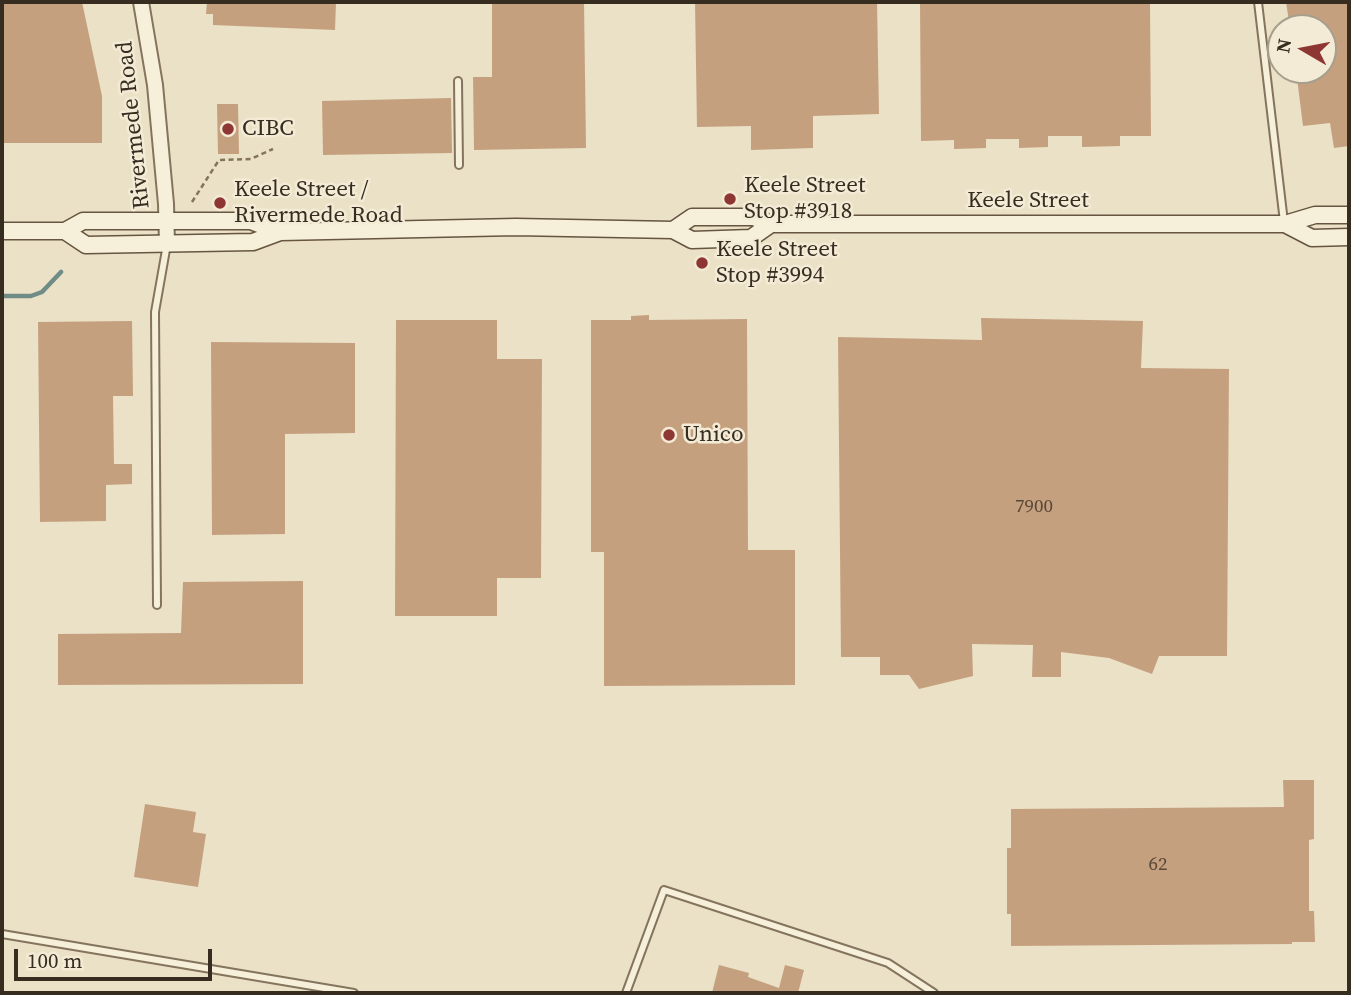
<!DOCTYPE html>
<style>
body{margin:0}
#map{position:relative;width:1351px;height:995px;overflow:hidden;background:#eae1c6;font-family:"Source Serif 4",serif}
canvas{display:block}
.frame{position:absolute;inset:0;border:4px solid #362c20;pointer-events:none}
.north{position:absolute;left:1267px;top:14px;width:70px;height:70px;box-sizing:border-box;background:#f3ebd5;border:2px solid #a79f8d;border-radius:50%;rotate:280deg;font-size:19px;font-weight:700;line-height:28px;text-align:center;color:#362c20}
.north::after{content:'';display:block;margin:auto;width:24px;height:32px;background:#8e3633;clip-path:polygon(50% 0,100% 100%,50% 72%,0 100%)}
.scale{position:absolute;left:14px;top:949px;width:198px;height:32px;box-sizing:border-box;border:4px solid #362c20;border-top:0;padding-left:9px;font-size:21px;line-height:24px;white-space:nowrap;color:#362c20;-webkit-text-stroke:5px #f3ebd5;paint-order:stroke}
</style>
<div id="map">
<canvas width="1351" height="995"></canvas>
<div class="frame"></div>
<div class="north">N</div>
<div class="scale">100 m</div>
</div>
<script>
const ctx = document.querySelector('canvas').getContext('2d');
ctx.lineJoin = 'round';
function toPath(rows) {
  const path = new Path2D();
  for (const r of rows) {
    path.moveTo(r[0], r[1]);
    for (let i = 2; i < r.length; i += 2) path.lineTo(r[i], r[i + 1]);
  }
  return path;
}
function trace(path, color, width, dash) {
  ctx.strokeStyle = color;
  ctx.lineWidth = width;
  ctx.lineCap = dash ? 'butt' : 'round';
  ctx.setLineDash(dash || []);
  ctx.stroke(path);
}
function fill(path, color) {
  ctx.fillStyle = color;
  ctx.fill(path, 'evenodd');
}
function drawText(font, color, halo, rows, align = 'center') {
  ctx.font = font + ' "Source Serif 4",serif';
  ctx.lineWidth = 5;
  ctx.setLineDash([]);
  ctx.textBaseline = 'middle';
  ctx.strokeStyle = halo;
  ctx.fillStyle = color;
  for (const [text, x, y, turn = 0] of rows) {
    ctx.save();
    ctx.translate(x, y);
    ctx.rotate((+turn || 0) * Math.PI / 180);
    ctx.textAlign = isNaN(turn) ? turn : align;
    if (halo) ctx.strokeText(text, 0, 0);
    ctx.fillText(text, 0, 0);
    ctx.restore();
  }
}
trace(toPath([
 [2,296,31,296,42,292,61,272]
]), '#6f8c86', 4.5);
fill(toPath([
 [2,2,82,2,102,96,102,143,2,143],
 [207,2,336,2,335,30,213,25,213,14,206,14],
 [492,2,584,2,586,148,474,150,473,77,492,77],
 [695,2,877,2,879,114,813,116,813,148,751,150,751,126,697,127],
 [920,2,1150,2,1151,136,1120,136,1120,146,1082,147,1082,136,1048,136,1048,147,1019,148,1019,139,986,139,986,148,954,149,954,140,921,141],
 [1286,2,1349,2,1349,146,1334,148,1330,123,1303,126,1296,70,1323,70,1323,28,1290,28],
 [451,98,452,153,323,155,322,101],
 [217,104,238,104,239,154,218,154],
 [649,315,649,320,747,319,748,550,795,550,795,685,604,686,604,552,591,552,591,320,631,320,631,316],
 [981,318,1143,321,1141,368,1229,369,1227,656,1159,656,1152,674,1109,658,1061,652,1061,677,1032,677,1033,645,972,644,973,676,919,689,909,675,880,675,880,657,841,657,838,337,982,340],
 [396,320,497,320,497,359,542,359,541,578,497,578,497,616,395,616],
 [132,321,133,396,113,396,114,464,132,464,132,484,106,485,106,521,40,522,38,322],
 [211,342,355,343,355,433,285,434,285,534,212,535],
 [303,581,303,684,58,685,58,634,181,633,183,582],
 [1283,780,1314,780,1314,839,1309,840,1309,911,1314,911,1315,942,1292,942,1292,944,1011,946,1011,914,1007,914,1007,848,1011,848,1011,809,1284,807],
 [145,804,196,812,193,832,206,834,198,887,134,877],
 [719,965,749,973,748,977,779,988,785,965,804,970,798,993,712,993]
]), '#c5a07f');
const service = toPath([
 [1258,2,1284,222],
 [458,81,459,165],
 [157,605,155,312,167,244],
 [2,934,354,993],
 [626,993,664,890,888,963,934,993]
]);
const tertiary = toPath([
 [141,2,155,85,166,204,167,244]
]);
const secondary = toPath([
 [1285,224,1312,238,1349,237],
 [673,230,692,217,754,217,771,224,1285,224,1315,215,1349,215],
 [2,231,65,231,83,221,251,221,280,232],
 [65,231,86,245,253,242,280,232,516,227,673,230,692,240,751,238,771,224]
]);
trace(service, '#84745d', 10);
trace(tertiary, '#84745d', 18);
trace(secondary, '#665541', 19);
trace(toPath([
 [192,202,219,160,251,159,273,149]
]), '#84745d', 2.5, [5, 3.5]);
trace(service, '#f6efd9', 6);
trace(tertiary, '#f6efd9', 14);
trace(secondary, '#f6efd9', 16);
for (const [x, y, r, color] of [
 [228,129,7,"#8e3633"],
 [730,199,7,"#8e3633"],
 [220,203,7,"#8e3633"],
 [702,263,7,"#8e3633"],
 [669,435,7,"#8e3633"]
]) {
  const dot = new Path2D();
  dot.arc(x, y, r, 0, 2 * Math.PI);
  ctx.fillStyle = color;
  ctx.fill(dot);
  trace(dot, '#f3ebd5', 2.5);
}
drawText('19px', '#5a4938', null, [
 ["7900",1034,507],
 ["62",1158,865]
]);
drawText('23px', '#362c20', '#f3ebd5', [
 ["Rivermede Road",134,125,-96],
 ["Keele Street",1028,201]
]);
drawText('23px', '#362c20', '#f3ebd5', [
 ["CIBC",242,129],
 ["Keele Street",744,186],
 ["Stop #3918",744,212],
 ["Keele Street /",234,190],
 ["Rivermede Road",234,216],
 ["Keele Street",716,250],
 ["Stop #3994",716,276],
 ["Unico",683,435]
], 'left');
</script>
